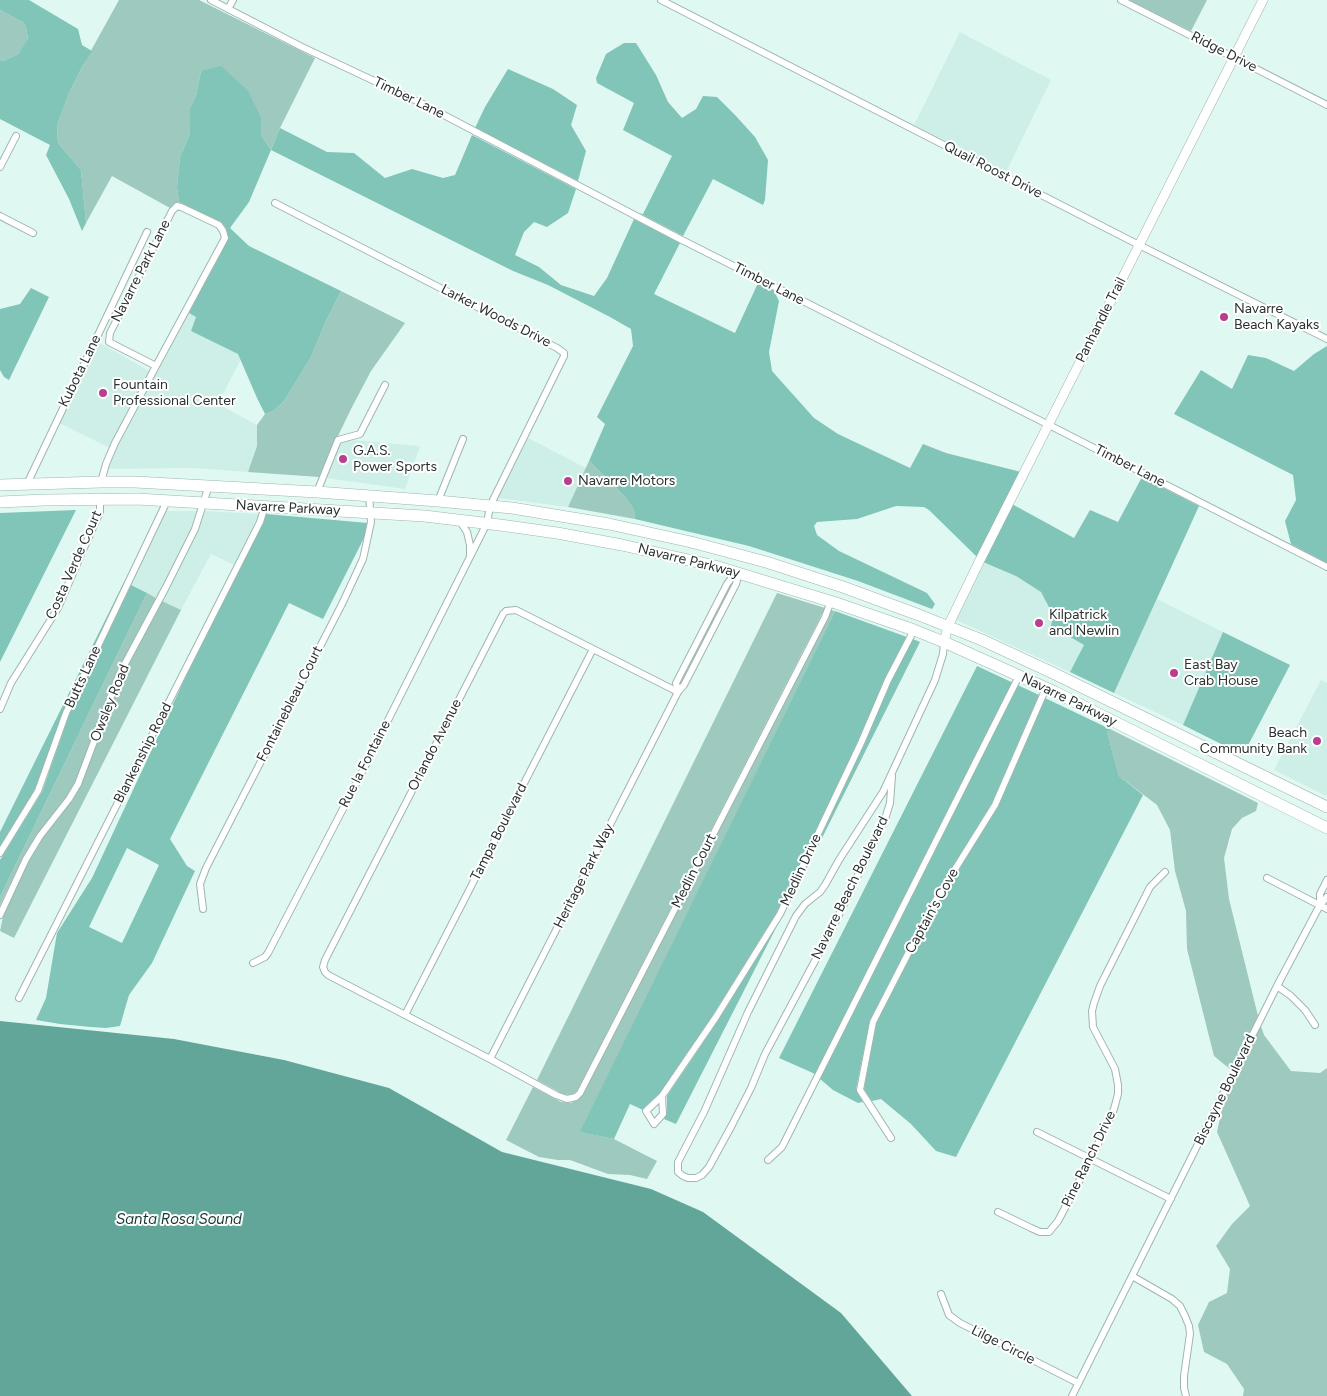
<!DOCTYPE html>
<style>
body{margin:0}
canvas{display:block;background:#e0f8f2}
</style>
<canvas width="1327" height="1396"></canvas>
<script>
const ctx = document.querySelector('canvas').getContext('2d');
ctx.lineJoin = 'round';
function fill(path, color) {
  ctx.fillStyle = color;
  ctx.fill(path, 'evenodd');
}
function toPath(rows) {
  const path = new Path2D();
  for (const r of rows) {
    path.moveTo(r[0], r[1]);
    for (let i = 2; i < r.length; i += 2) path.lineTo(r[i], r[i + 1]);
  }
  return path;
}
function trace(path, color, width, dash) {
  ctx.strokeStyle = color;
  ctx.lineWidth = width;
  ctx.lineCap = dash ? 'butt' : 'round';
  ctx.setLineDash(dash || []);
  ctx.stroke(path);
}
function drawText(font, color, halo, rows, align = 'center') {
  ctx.font = font + ' Figtree,sans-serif';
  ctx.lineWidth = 4;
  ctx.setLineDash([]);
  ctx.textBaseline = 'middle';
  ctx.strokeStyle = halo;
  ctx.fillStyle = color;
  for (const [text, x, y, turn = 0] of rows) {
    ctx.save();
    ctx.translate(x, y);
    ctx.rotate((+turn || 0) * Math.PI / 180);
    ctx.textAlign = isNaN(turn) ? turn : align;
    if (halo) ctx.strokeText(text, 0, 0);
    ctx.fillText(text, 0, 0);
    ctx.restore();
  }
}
fill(toPath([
 [960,32,1051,80,1006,172,914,125],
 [189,313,196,317,191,331,238,354,241,359,218,404,257,425,257,446,248,472,192,468,108,469,115,452],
 [98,342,151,372,110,448,59,423],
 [528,438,586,468,568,507,498,498],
 [353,440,420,446,405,489,326,478,340,443],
 [166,511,198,511,192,528,156,598,131,585],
 [205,511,259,514,234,565,211,554,181,610,162,601,198,531],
 [983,562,1016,576,1041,592,1053,615,1051,626,1084,645,1070,672,956,620],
 [1157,599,1223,632,1183,725,1114,693],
 [1321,680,1327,683,1327,794,1326,796,1274,770]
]), '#ceefe7');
fill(toPath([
 [119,0,199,0,315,58,280,128,271,150,261,135,261,118,201,71,196,96,190,108,190,134,180,157,177,187,179,202,173,204,170,208,112,176,86,223,81,170,58,143,57,125,69,93,83,65],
 [1129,0,1207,0,1191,31],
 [0,10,24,23,26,27,28,40,18,54,4,61,0,60],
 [341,291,405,323,371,371,351,409,338,436,335,439,319,477,248,472,257,446,257,425,265,414,273,411,284,401,311,357,325,323],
 [589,461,627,499,634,510,635,519,568,507],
 [147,593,156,598,116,673,75,782,66,797,38,834,23,857,0,905,0,897],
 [777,593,825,608,577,1091,571,1095,563,1094,537,1080],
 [162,601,181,610,14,938,0,931,4,912,29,861,43,838,71,802,81,785,122,676],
 [831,610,835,611,581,1132,614,1139,657,1161,647,1179,630,1175,608,1174,570,1160,558,1160,539,1157,506,1140,533,1087,561,1102,571,1103,577,1100,583,1094],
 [1112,730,1258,803,1256,811,1242,818,1232,829,1224,858,1229,899,1258,1016,1231,1070,1214,1056,1187,949,1186,911,1175,871,1170,830,1157,805,1119,776,1107,732],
 [1261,1026,1264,1035,1291,1071,1320,1073,1327,1068,1327,1396,1243,1396,1244,1389,1227,1364,1204,1352,1198,1325,1209,1302,1227,1293,1230,1269,1216,1246,1232,1224,1250,1206,1217,1132,1223,1104]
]), '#9dc9bf');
fill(toPath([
 [0,0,29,0,78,29,82,45,92,51,83,65,69,93,57,125,58,143,81,170,86,223,82,231,69,199,46,155,50,145,0,119,0,60,4,61,18,54,28,39,26,27,24,23,0,10],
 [624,43,636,43,656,75,668,102,682,118,696,109,703,96,717,97,736,116,755,137,768,160,765,200,763,205,713,179,683,236,639,213,643,214,672,156,623,130,634,103,597,83,596,78,606,54],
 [221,66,248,91,261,118,261,135,271,150,280,128,327,152,354,153,385,178,412,169,443,178,455,175,472,135,576,189,568,213,547,227,534,222,524,232,515,255,539,267,561,285,594,296,607,278,634,219,680,243,654,294,735,333,758,283,774,291,779,301,769,352,772,371,814,418,838,434,910,468,923,444,946,453,1021,472,977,557,929,510,924,507,896,506,857,519,817,522,814,526,817,535,839,551,927,593,935,604,932,609,858,581,749,546,635,519,634,510,627,499,589,461,605,424,597,417,633,346,631,329,610,317,548,285,513,271,271,150,249,202,230,228,249,246,341,291,325,323,311,357,284,401,273,411,265,414,257,398,238,354,191,331,196,317,189,313,228,237,226,228,221,222,179,202,177,187,180,157,190,134,190,108,196,96,201,71],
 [508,69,553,89,577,105,571,125,586,151,578,181,475,128,485,107],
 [31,288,49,297,9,380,4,377,0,370,0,309,20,304],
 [1327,346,1327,563,1291,544,1285,521,1296,500,1293,475,1174,414,1201,370,1232,389,1248,355,1266,358,1294,371,1314,354],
 [1142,477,1199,506,1114,693,1070,672,1084,645,1051,626,1053,615,1041,592,1016,576,983,562,1012,504,1074,538,1090,510,1118,522],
 [76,510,0,662,0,513],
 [266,514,368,523,365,536,323,619,289,603,170,839,187,866,195,871,152,963,129,995,120,1026,106,1028,91,1027,60,1024,36,1020,46,998,57,933,92,878,187,674,263,523],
 [127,848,159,865,122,943,89,927],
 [124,582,125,582,63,712,35,789,0,847,0,832],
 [131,585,147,593,0,897,0,860,42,792,69,715],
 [835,611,907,637,885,679,858,742,777,912,713,1015,660,1093,644,1108,643,1110,630,1104,614,1139,580,1132],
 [1223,632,1290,665,1243,755,1183,725],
 [913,639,920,642,787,908,864,745,891,681],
 [977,666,1039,695,992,803,931,901,870,1020,856,1089,863,1102,858,1103,833,1090,813,1073,779,1058],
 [1045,698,1112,730,1107,732,1119,776,1143,795,956,1157,936,1151,911,1124,881,1099,872,1101,864,1089,876,1023,937,905,998,806],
 [781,918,676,1124,664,1119,667,1113,667,1096,719,1019]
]), '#80c5b7');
fill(toPath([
 [0,1021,174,1039,284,1060,389,1088,502,1152,651,1189,703,1212,841,1313,912,1396,0,1396]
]), '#61a698');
const street = toPath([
 [211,0,302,47,421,103,678,238,1049,425,1327,567],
 [661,0,1139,245,1327,339],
 [1121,0,1327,105],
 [228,9,233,0],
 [0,167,16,136],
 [177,206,181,207,219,225,223,231,225,238,156,366,109,342,110,333,172,211,177,206],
 [0,216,33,233],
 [101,482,106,464,115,443,156,366],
 [27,484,147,232],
 [317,492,338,440,360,434,385,385],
 [438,501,463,439],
 [459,520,467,532,470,545,470,555],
 [678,692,516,610,506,611,503,614,325,960,323,967,325,972,328,975,490,1059,556,1095,567,1099,576,1097,580,1093,825,617,831,601],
 [678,692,676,683,727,584,736,572],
 [0,709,11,683,58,608,83,550,100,512,100,499],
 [892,776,890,803,885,819,832,929,765,1054,751,1088,732,1125,709,1167,702,1175,696,1178,688,1178,683,1176,678,1172,678,1162,704,1112,748,1012,796,916,805,904,820,892,825,885,839,860,883,792,935,680,943,654,944,642],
 [0,853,38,791,66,713,167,501],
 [1267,878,1327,909],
 [1320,905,1320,894,1327,880],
 [203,909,200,884,206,868,342,604,363,559,371,522,369,495],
 [0,915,26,859,40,836,69,799,78,784,119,675,166,587,195,529,209,485],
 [253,963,265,957,268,953,359,778,487,523,490,506,564,356,564,353,557,348,275,203],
 [1277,986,1291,996,1305,1010,1315,1025],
 [19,998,260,522,265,506],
 [405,1015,593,649],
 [490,1059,678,692,684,685,736,584,737,580,736,572],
 [662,1096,663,1114,654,1124,646,1111,662,1096,716,1017,780,914,861,743,888,680,914,630],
 [1037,1132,1171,1199],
 [891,1138,860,1090,873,1022,934,903,995,805,1046,688],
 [768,1160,782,1147,1019,676],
 [998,1212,1031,1228,1040,1232,1049,1232,1058,1221,1091,1159,1114,1109,1118,1094,1118,1085,1115,1069,1093,1027,1092,1011,1094,1003,1100,986,1150,887,1165,872],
 [1132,1276,1172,1299,1180,1306,1185,1316,1189,1326,1190,1334,1184,1376,1184,1388,1186,1396],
 [941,1294,949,1315,960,1323,1078,1383],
 [1072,1396,1277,986,1320,905,1327,897]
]);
const secondary = toPath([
 [944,642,948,626,980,560,1263,0]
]);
const highway = toPath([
 [0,485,101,482,135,482,317,492,438,501,512,508,609,524,691,542,766,562,843,587,919,615,982,640,1053,673,1327,807],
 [0,502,44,500,137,499,424,516,500,525,557,533,622,545,715,566,836,603,914,630,944,642,1055,692,1327,828]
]);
trace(street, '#9fb5b0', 8);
trace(secondary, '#9fb5b0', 10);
trace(highway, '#9fb5b0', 12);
trace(street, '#fff', 6);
trace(secondary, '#fff', 9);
trace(highway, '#fff', 11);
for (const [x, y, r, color] of [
 [1224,317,5,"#b93e8f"],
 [103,393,5,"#b93e8f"],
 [343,459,5,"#b93e8f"],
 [568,481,5,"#b93e8f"],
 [1039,623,5,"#b93e8f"],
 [1174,673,5,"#b93e8f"],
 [1317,741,5,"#b93e8f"]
]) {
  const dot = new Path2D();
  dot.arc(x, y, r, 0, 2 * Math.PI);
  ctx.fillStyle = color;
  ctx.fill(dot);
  trace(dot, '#fff', 2);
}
drawText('14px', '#293230', '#fff', [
 ["Ridge Drive",1224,52,27],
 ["Timber Lane",409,98,26],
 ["Quail Roost Drive",993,170,27],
 ["Navarre Park Lane",141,271,-63],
 ["Timber Lane",769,284,27],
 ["Larker Woods Drive",496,316,27],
 ["Panhandle Trail",1101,320,-63],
 ["Kubota Lane",80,371,-64],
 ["Timber Lane",1130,466,27],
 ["Navarre Parkway",288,508,3],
 ["Navarre Parkway",689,561,14],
 ["Costa Verde Court",74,565,-66],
 ["Butts Lane",83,677,-65],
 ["Navarre Parkway",1069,700,26],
 ["Owsley Road",110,703,-68],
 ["Fontainebleau Court",290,704,-63],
 ["Orlando Avenue",435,745,-63],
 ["Blankenship Road",143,753,-63],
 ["Rue la Fontaine",365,764,-63],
 ["Tampa Boulevard",499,832,-63],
 ["Medlin Drive",801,870,-65],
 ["Medlin Court",694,871,-63],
 ["Heritage Park Way",584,876,-63],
 ["Navarre Beach Boulevard",850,888,-64],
 ["Captain's Cove",932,911,-61],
 ["Biscayne Boulevard",1225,1090,-64],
 ["Pine Ranch Drive",1089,1159,-64],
 ["Lilge Circle",1003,1345,27]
]);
drawText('14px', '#293230', '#fff', [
 ["Navarre",1234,309],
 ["Beach Kayaks",1234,325],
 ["Fountain",113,385],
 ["Professional Center",113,401],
 ["G.A.S.",353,451],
 ["Power Sports",353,467],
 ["Navarre Motors",578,481],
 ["Kilpatrick",1049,615],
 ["and Newlin",1049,631],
 ["East Bay",1184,665],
 ["Crab House",1184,681],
 ["Beach",1307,733,"right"],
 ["Community Bank",1307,749,"right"]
], 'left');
drawText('italic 15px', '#14362f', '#fff', [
 ["Santa Rosa Sound",179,1220]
]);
</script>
